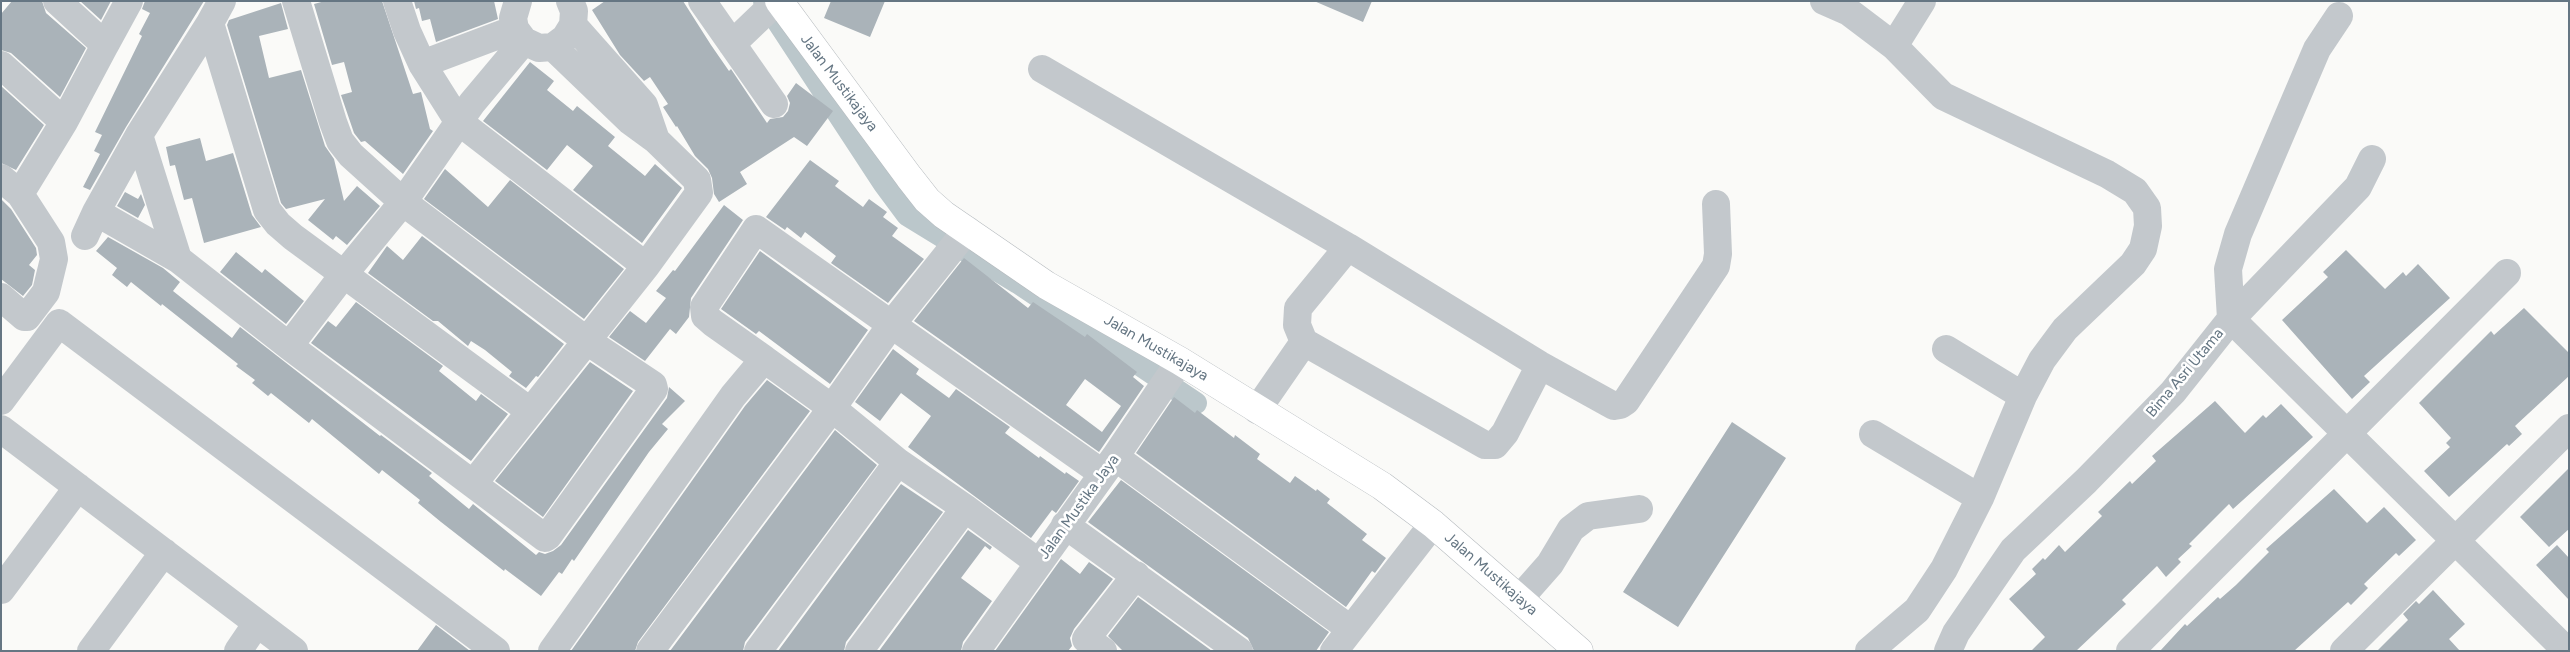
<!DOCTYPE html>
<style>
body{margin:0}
#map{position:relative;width:2570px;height:652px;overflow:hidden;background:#fafaf8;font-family:Figtree,sans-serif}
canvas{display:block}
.frame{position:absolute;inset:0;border:2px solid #657683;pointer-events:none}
</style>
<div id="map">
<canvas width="2570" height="652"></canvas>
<div class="frame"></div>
</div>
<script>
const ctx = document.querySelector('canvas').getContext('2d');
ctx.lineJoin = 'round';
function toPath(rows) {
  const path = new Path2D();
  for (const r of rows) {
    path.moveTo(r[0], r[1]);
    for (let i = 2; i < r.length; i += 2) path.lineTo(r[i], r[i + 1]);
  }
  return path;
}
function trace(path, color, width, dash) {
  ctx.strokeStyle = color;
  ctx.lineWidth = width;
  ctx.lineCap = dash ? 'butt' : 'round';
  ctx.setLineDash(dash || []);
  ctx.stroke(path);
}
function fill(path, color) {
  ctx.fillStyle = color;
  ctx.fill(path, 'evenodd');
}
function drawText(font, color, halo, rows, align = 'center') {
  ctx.font = font + ' Figtree,sans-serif';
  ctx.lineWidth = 5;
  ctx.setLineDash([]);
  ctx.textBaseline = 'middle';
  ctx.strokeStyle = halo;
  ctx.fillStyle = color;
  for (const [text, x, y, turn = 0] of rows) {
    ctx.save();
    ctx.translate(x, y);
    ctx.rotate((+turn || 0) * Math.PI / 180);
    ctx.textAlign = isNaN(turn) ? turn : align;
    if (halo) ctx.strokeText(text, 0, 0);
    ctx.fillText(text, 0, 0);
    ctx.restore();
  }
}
trace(toPath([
 [764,1,884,184,907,215,1018,283,1196,403]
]), '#bbc7cb', 22);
fill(toPath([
 [12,1,42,1,46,13,86,48,60,97,11,53,1,50,1,14],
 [80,1,111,1,101,20],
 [145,1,204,1,126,127,90,190,83,187,100,154,94,151,102,135,95,132,142,36,139,34,150,13,142,9],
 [325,1,382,1,413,94,421,92,430,129,433,131,403,174,365,141,361,142,354,133,341,95,352,92,344,62,332,65,314,4],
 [414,1,494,1,498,19,436,42,430,19,422,21,419,8,416,9],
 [605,1,683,1,711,45,729,71,731,69,767,123,770,119,783,117,788,111,790,103,787,96,796,83,833,111,807,146,794,137,740,172,747,184,719,202,714,194,712,178,708,169,695,156,677,126,676,127,663,107,668,104,650,77,644,81,620,55,592,10],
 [831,1,885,1,870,37,824,18],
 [1314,1,1372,1,1363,22],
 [281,3,288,29,259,36,269,78,301,70,325,146,334,159,344,201,357,186,380,206,347,245,336,236,333,240,308,220,325,199,286,209,281,203,227,25,229,20],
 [530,62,554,81,547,90,573,111,577,106,615,137,608,146,645,176,655,164,682,188,642,243,573,190,593,166,567,145,547,170,483,121],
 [1,86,44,125,16,170,1,163],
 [200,138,206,161,233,153,252,215,261,227,204,243,192,198,184,200,175,165,170,166,166,147],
 [810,160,839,181,835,186,863,207,869,199,887,212,883,217,898,228,892,236,924,259,888,303,831,263,836,256,805,232,801,238,787,227,785,230,766,217],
 [445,169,488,207,510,180,624,269,584,319,424,199],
 [125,192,138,199,141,194,145,205,138,218,117,206],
 [1,199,11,209,36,248,37,255,29,265,35,270,32,285,23,296,1,279],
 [724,205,743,220,691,298,689,317,676,334,670,329,645,361,609,337,630,311,646,323,666,298,656,291,673,270,675,271],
 [422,236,564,344,538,377,536,376,526,388,509,376,512,372,485,350,471,341,468,346,438,321,433,321,368,273,387,246,403,260],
 [108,237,163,268,180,282,173,291,232,338,240,327,380,436,381,435,432,473,429,476,469,509,473,504,536,555,539,552,545,554,553,551,561,545,667,398,669,387,685,401,662,424,668,429,649,452,574,561,572,559,562,574,559,572,541,596,505,569,504,571,441,522,418,503,420,500,382,470,379,474,312,419,309,423,271,393,268,396,252,383,255,380,236,366,238,364,162,304,161,306,131,282,127,287,112,275,117,268,96,251],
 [2346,250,2385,289,2403,272,2406,276,2418,264,2450,298,2364,376,2370,382,2352,399,2282,320,2328,277,2323,272],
 [760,251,868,330,830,384,759,331,756,334,721,309],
 [236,252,262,273,265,269,304,301,286,324,220,272],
 [964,258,1028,308,1033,302,1085,337,1087,334,1137,372,1133,377,1144,386,1099,452,914,321],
 [1085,379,1121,406,1102,432,1066,405],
 [356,302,443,366,439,371,476,401,481,394,508,414,471,461,311,343,328,321,336,327],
 [2524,308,2569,353,2569,376,2515,426,2522,434,2509,446,2507,444,2449,497,2424,471,2450,447,2446,443,2451,438,2419,403,2491,331,2494,335],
 [893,349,919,369,916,374,949,398,956,389,1010,427,1005,433,1039,458,1040,456,1065,474,1066,472,1079,481,1056,513,1052,510,1031,538,908,447,931,416,901,393,880,421,855,402],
 [590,362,633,391,543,517,495,481],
 [767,380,810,411,638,642,635,651,571,651,745,406],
 [1174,397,1195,413,1197,410,1234,438,1235,435,1260,454,1257,459,1290,483,1295,476,1316,491,1317,489,1330,499,1327,503,1367,534,1362,540,1386,558,1375,573,1372,571,1346,607,1136,453],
 [2215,401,2245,433,2263,415,2266,418,2281,404,2313,437,2233,509,2229,504,2189,544,2192,546,2178,559,2181,562,2166,577,2157,566,2122,600,2126,604,2076,651,2031,651,2045,637,2009,599,2036,574,2032,569,2043,558,2045,560,2059,545,2065,552,2102,516,2098,512,2130,481,2132,484,2156,461,2152,456],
 [1732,422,1786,458,1678,627,1623,592],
 [835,430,877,465,745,642,743,651,670,651],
 [2569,468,2569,529,2549,547,2520,517],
 [1121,480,1329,632,1316,651,1254,651,1248,638,1088,522],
 [901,484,943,512,846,642,844,651,778,651],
 [2334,489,2367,523,2384,507,2416,540,2399,556,2396,553,2364,584,2368,588,2351,605,2348,602,2294,651,2160,651,2185,624,2187,626,2218,597,2220,599,2236,585,2269,552,2266,549],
 [968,530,992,547,990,550,985,546,961,578,992,601,963,642,961,651,879,651],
 [2557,545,2569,558,2569,600,2536,565],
 [1061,559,1080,574,1089,562,1113,579,1074,629,1070,638,1072,646,1068,651,995,651],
 [2433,590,2465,624,2449,639,2460,651,2377,651,2408,620,2403,614,2416,601,2419,604],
 [1138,597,1212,651,1123,651,1108,636],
 [436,625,470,651,417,651]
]), '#aab3b9');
const major = toPath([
 [779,1,909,177,927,200,944,215,1046,285,1180,361,1382,486,1433,524,1579,651]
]);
trace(major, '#b5babe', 29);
trace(toPath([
 [57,1,105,45,129,1],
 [222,1,210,23,267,210,278,224,293,237,530,411],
 [296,1,333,122,340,141,351,155,403,202,587,341,653,385,654,389,548,536,545,538,289,346,344,274,403,202,472,103,524,41],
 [397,1,407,31,422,64,458,121,646,266],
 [518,1,513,18,515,29,524,41,539,48,553,47,565,38,573,25,574,11,570,1],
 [702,1,774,104],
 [1824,1,1849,12,1894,46,1943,96,2107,174,2135,191,2147,208,2148,226,2143,249,2133,264,2065,329,2042,360,2023,396,1980,498,1944,569,1917,610,1869,651],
 [210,23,139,135,96,212,178,259,289,346],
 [573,25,644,105,656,140],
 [732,44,777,1],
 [1894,46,1922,1],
 [422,64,515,29],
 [1,65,64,122,20,194],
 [1042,69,1348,247],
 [64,122,105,45],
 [139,135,178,259],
 [1,178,20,194,51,242,54,259,46,292,27,317,24,317,1,297],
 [85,236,96,212],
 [2231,319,2567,651],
 [2231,319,2228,269,2238,234,2317,49,2339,16],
 [1304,342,1485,445,1495,445,1505,433,1540,365],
 [1946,349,2023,396],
 [764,359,713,323,705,316,704,307,756,229,1102,473],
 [1,401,59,323,496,651],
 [1257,410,1304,342,1297,325,1298,308,1348,247,1540,365,1614,406,1620,405,1626,401,1716,266,1718,254,1716,204],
 [1,429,294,651],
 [1873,434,1980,498],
 [1115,457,1349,628],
 [473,484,646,266,699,193,697,180,656,140,630,121,553,47],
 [1065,525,1239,651],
 [1,590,78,487],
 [1520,598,1550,564,1571,529,1588,516,1639,509],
 [91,651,164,552],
 [238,651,257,623],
 [552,651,733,396,764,359,832,408,898,462,965,508,1039,563],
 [650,651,832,408,891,325,967,230],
 [758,651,898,462],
 [859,651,965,508],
 [976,651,1115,457,1180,361],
 [1103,651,1086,639,1136,575],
 [1334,651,1433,524],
 [1948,651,1956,633,2013,550,2086,481,2173,392,2231,319,2358,187,2372,159],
 [2130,651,2507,273],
 [2344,651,2569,428]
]), '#c3c8cc', 28);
trace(major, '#fff', 28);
drawText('15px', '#657683', '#fff', [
 ["Jalan Mustikajaya",839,83,53],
 ["Jalan Mustikajaya",1156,348,30],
 ["Bima Asri Utama",2185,373,-50],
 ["Jalan Mustika Jaya",1079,507,-54],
 ["Jalan Mustikajaya",1491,574,41]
]);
</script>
